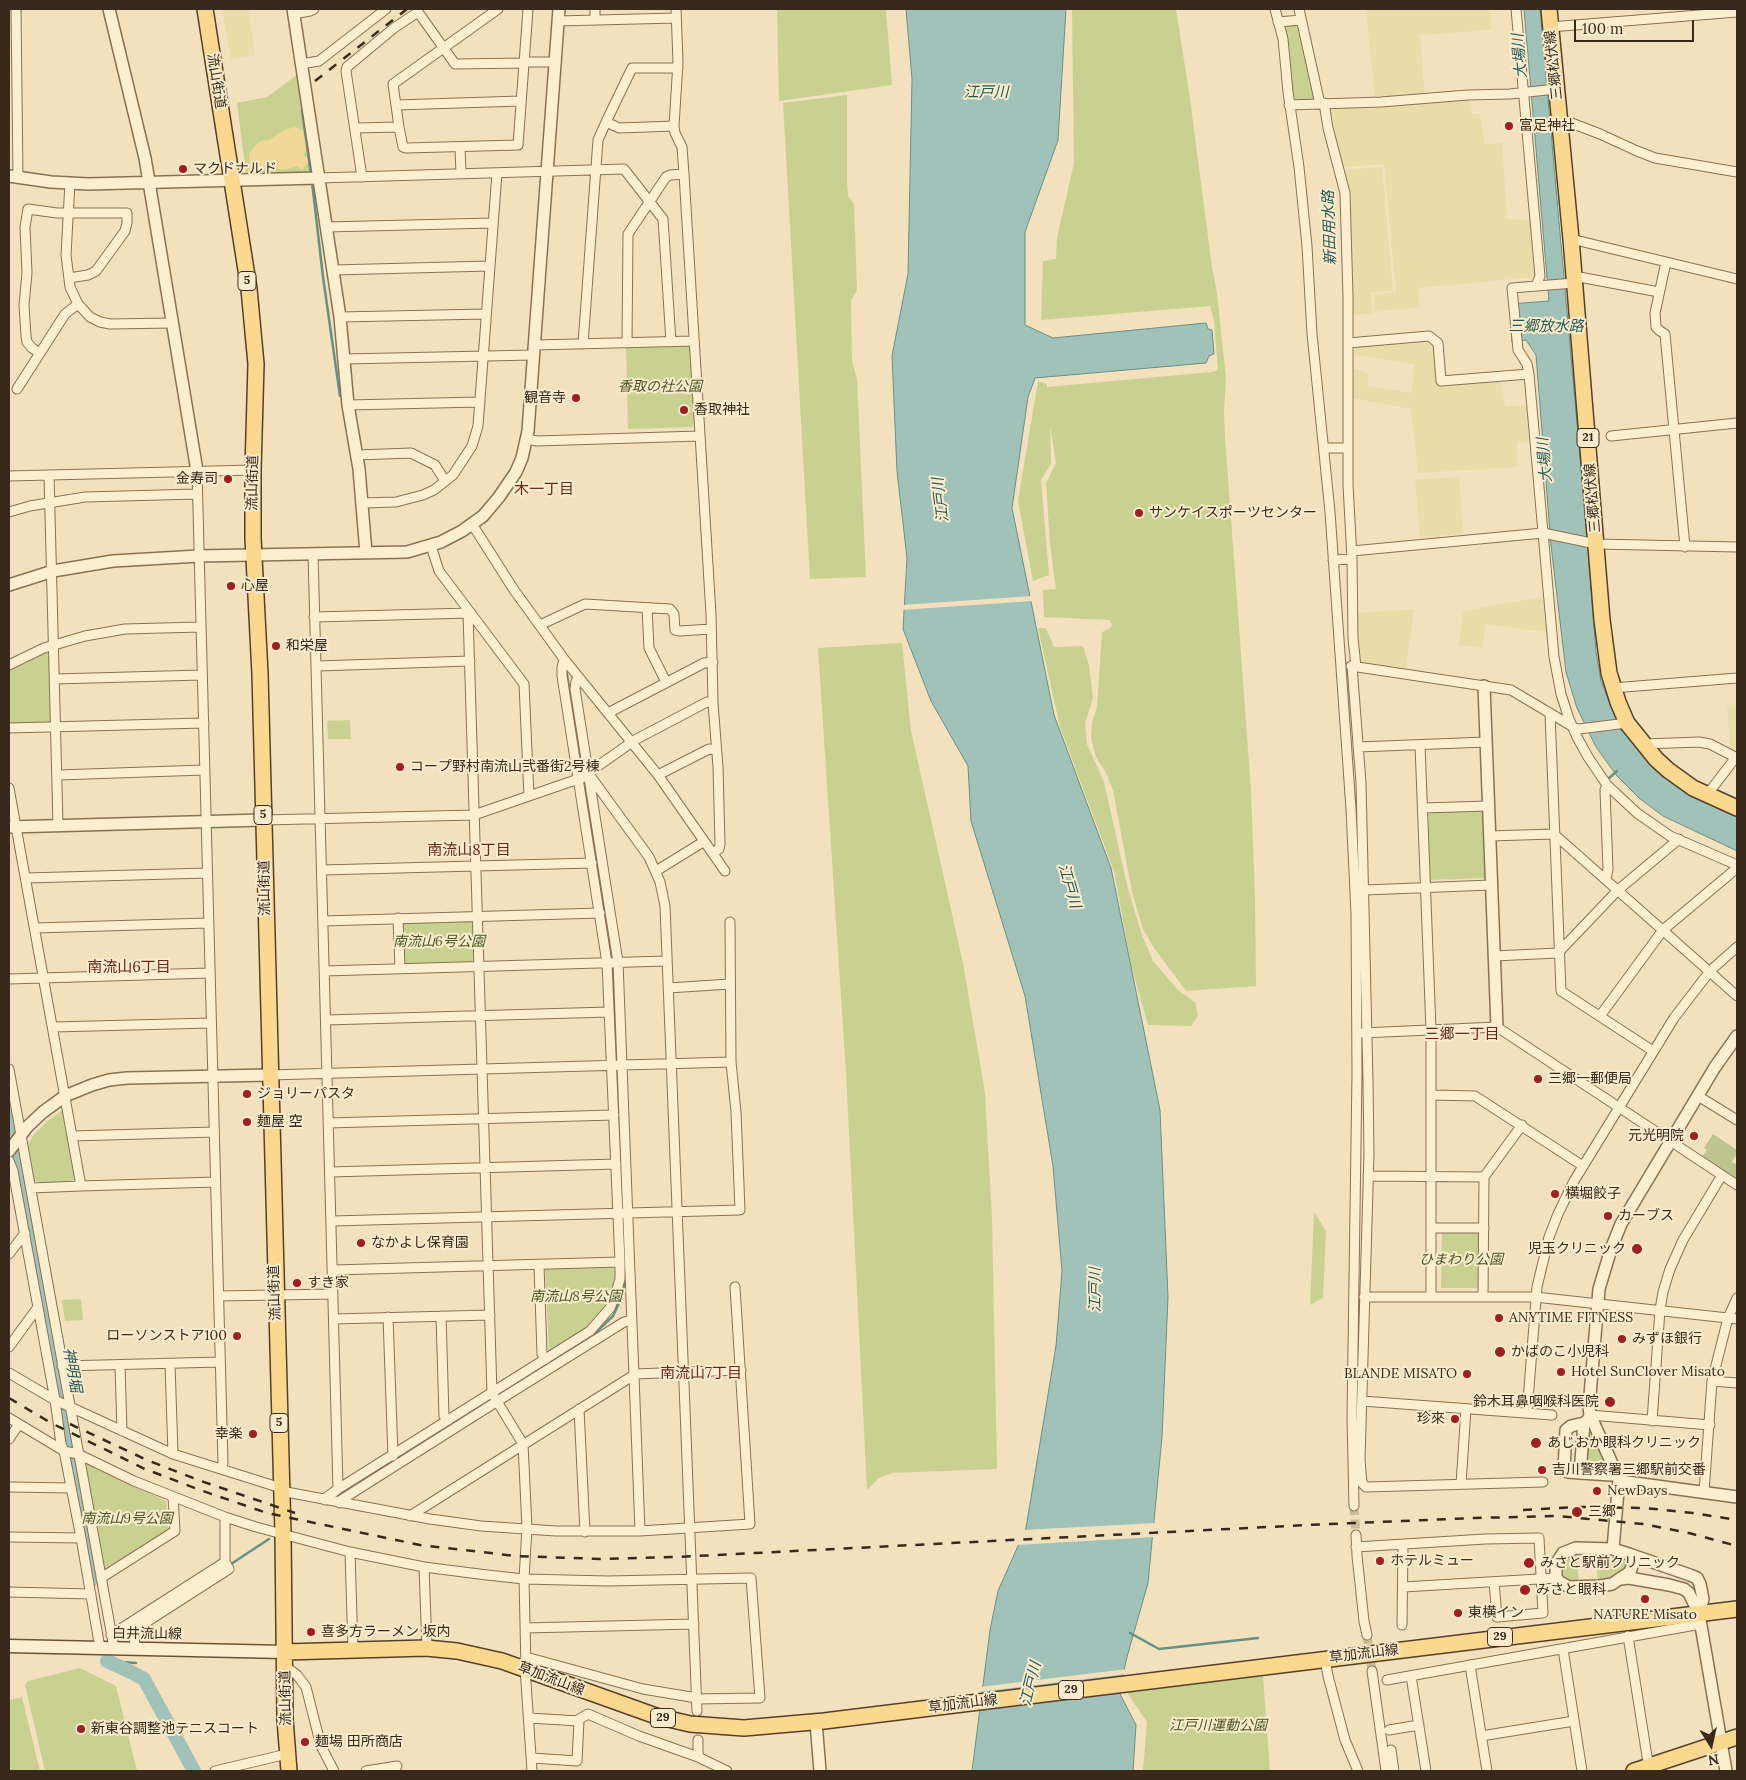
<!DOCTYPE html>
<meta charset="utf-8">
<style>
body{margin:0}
#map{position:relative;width:1746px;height:1780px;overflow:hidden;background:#f2e1bc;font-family:Lora,serif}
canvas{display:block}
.frame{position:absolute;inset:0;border:10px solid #39291a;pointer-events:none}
.north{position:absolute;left:1686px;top:1720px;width:50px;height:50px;-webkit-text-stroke:4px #f9ebcd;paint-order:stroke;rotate:170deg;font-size:14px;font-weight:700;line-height:20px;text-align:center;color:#39291a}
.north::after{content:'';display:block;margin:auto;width:18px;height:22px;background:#39291a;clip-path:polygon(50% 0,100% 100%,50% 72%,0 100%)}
.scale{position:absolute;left:1574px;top:20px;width:120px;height:22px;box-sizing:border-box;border:2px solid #39291a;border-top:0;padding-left:6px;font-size:15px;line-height:18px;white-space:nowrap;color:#39291a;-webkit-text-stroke:4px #f9ebcd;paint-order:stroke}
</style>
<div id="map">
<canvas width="1746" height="1780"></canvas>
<div class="frame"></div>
<div class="north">N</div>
<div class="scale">100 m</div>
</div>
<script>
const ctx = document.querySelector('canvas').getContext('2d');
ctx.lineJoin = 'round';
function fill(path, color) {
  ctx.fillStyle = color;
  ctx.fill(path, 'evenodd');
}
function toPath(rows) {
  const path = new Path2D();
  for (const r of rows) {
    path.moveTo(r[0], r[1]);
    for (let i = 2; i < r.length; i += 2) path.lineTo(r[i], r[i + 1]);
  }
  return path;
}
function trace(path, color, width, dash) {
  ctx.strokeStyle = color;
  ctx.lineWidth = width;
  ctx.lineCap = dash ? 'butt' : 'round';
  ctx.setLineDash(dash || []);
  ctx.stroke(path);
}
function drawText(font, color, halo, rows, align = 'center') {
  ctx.font = font + ' Lora,"Noto Sans JP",serif';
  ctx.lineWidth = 4;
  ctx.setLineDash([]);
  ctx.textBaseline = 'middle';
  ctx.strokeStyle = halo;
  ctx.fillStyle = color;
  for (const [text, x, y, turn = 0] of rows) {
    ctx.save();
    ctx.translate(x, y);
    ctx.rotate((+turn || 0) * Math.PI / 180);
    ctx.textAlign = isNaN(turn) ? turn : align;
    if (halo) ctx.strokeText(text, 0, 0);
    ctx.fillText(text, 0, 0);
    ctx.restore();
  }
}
fill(toPath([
 [222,9,258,9,249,11,255,55,231,59],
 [1366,9,1490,9,1491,30,1420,35,1425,97,1375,100],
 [1470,98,1472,114,1480,114,1485,144,1502,143,1507,219,1531,220,1535,277,1418,288,1420,307,1375,312,1373,295,1396,292,1384,164,1343,167,1329,108],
 [1382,167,1393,290,1371,293,1373,313,1352,315,1343,170],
 [1427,340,1435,345,1439,385,1501,381,1505,407,1526,405,1529,442,1517,443,1517,467,1418,473,1411,409,1353,398,1352,368,1369,373,1367,386,1412,393,1414,364,1355,355,1355,345],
 [1459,477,1463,534,1420,537,1415,480],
 [1542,597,1547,632,1486,624,1482,648,1459,645,1463,611],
 [1414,609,1406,668,1358,664,1357,613],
 [1737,704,1737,752,1730,749,1727,705]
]), '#e8dda9');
fill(toPath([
 [777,9,886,9,892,85,779,101],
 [1072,9,1176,9,1190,99,1212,267,1217,293,1226,379,1224,412,1225,437,1251,790,1255,898,1256,986,1186,991,1154,948,1143,929,1132,892,1113,790,1106,773,1096,757,1091,738,1092,723,1097,707,1102,632,1111,628,1112,625,1110,620,1044,617,1043,590,1056,589,1050,544,1046,483,1056,463,1050,426,1051,464,1041,480,1049,575,1033,581,1018,501,1038,381,1047,384,1047,387,1212,372,1218,370,1214,321,1210,306,1041,320,1043,261,1056,259,1057,238,1074,163],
 [1299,23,1303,45,1315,101,1293,100,1283,26],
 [298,74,313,168,309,172,246,173,237,103,267,97],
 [847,95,847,183,848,196,854,204,857,290,851,301,852,361,857,379,866,577,810,579,783,103],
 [692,345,695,411,693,427,628,429,626,347],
 [1038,628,1046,628,1054,647,1083,646,1089,665,1093,698,1085,723,1087,744,1104,782,1128,889,1142,935,1153,961,1178,990,1195,1002,1198,1016,1191,1026,1148,1025,1131,965,1114,871,1060,727],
 [902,643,911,731,963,963,985,1093,992,1217,997,1469,892,1473,879,1478,867,1490,846,1073,818,648],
 [44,651,50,655,52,724,9,725,9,670],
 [350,720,351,739,328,739,327,721],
 [1484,809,1487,878,1430,880,1428,811],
 [403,921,473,921,475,964,404,964],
 [64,1109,76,1178,71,1182,40,1183,34,1180,27,1145,35,1133,49,1120],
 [1314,1212,1326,1231,1323,1298,1310,1305],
 [1442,1231,1480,1232,1480,1288,1441,1288],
 [615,1266,614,1293,604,1311,596,1321,549,1353,545,1269],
 [81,1299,83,1320,65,1321,62,1300],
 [1589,1427,1606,1463,1603,1468,1591,1468,1586,1464],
 [84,1462,166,1501,168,1530,105,1571],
 [1607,1553,1626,1558,1627,1568,1609,1580,1598,1581,1595,1556,1596,1554],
 [1575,1555,1577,1557,1579,1581,1576,1583,1566,1580,1561,1570,1564,1563,1570,1557],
 [80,1668,116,1686,137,1771,45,1771,25,1685,28,1681],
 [1263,1676,1270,1771,1143,1771,1147,1722,1126,1691],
 [22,1697,40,1771,9,1771,9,1700]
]), '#c9d190');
fill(toPath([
 [295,127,303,130,307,147,304,155,310,160,302,170,297,166,288,169,282,169,253,168,250,165,249,154,255,146,261,141,269,140,284,130]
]), '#f1d896');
fill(toPath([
 [1713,1134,1737,1150,1737,1153,1732,1162,1737,1165,1737,1179,1702,1157,1707,1150,1704,1148]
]), '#bec490');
const water = toPath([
 [906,9,1066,9,1058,140,1025,232,1025,325,1053,338,1206,323,1208,329,1212,330,1214,354,1209,356,1206,363,1035,378,1028,397,1012,508,1054,715,1111,868,1160,1110,1168,1297,1162,1437,1148,1583,1127,1657,1119,1692,1136,1725,1133,1771,972,1771,990,1630,998,1591,1026,1528,1056,1346,1062,1271,1053,1166,1025,996,971,821,968,766,931,701,903,629,907,558,897,471,892,356,908,274,912,79,906,9],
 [1524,9,1540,9,1586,524,1596,652,1601,681,1613,711,1635,744,1695,795,1737,817,1737,851,1663,816,1639,798,1617,776,1596,747,1577,708,1566,672,1551,545,1536,355,1526,340,1512,342,1510,304,1549,301,1524,9]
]);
fill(water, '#a1c2b8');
trace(water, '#679186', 1);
fill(toPath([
 [1032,596,1033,601,901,610,902,605],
 [1156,1523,1155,1537,1016,1545,1023,1530],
 [1127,1669,1126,1674,979,1692,980,1687]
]), '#f2e1bc');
trace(toPath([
 [302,110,311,174],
 [312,182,323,277,340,396],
 [566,669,589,805],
 [1608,779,1617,771],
 [621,1146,622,1175],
 [540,1370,593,1335,613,1316,623,1295,626,1278],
 [337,1496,393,1462],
 [228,1566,269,1539],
 [1130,1633,1159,1649,1258,1638],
 [107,1661,136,1663]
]), '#679186', 2.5);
trace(toPath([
 [9,1107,92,1579],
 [107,1661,127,1670,144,1679,194,1771]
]), '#a1c2b8', 14);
trace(toPath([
 [1354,1506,1356,1535],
 [1367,1635,1372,1671],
 [697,1711,698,1740]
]), '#cdbc9c', 9, [9, 4.5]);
const minor = toPath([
 [16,9,18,177],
 [498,9,393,84,399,127,403,147,406,148,518,145,528,9],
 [595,9,595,20],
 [1275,9,1283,39,1288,92,1299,167,1307,246,1312,334,1330,512,1351,809,1356,914,1357,1073,1352,1418,1354,1506],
 [1299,9,1320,104],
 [1516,9,1540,276,1536,286],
 [293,14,310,11,314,9],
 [558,21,676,18],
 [1278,22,1301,20],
 [1550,27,1737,12],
 [524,62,556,62],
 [301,64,319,61,386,9],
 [1324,103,1328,128,1345,193,1348,296,1348,485,1352,559,1353,638,1356,667],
 [396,105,521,101],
 [1289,105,1381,102,1468,95,1510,94,1556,89],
 [1559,120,1569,122,1600,134,1637,151,1655,158,1737,172],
 [606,122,632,68,678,68],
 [356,128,399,127],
 [460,147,461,174],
 [684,174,711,614,713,703,718,767,720,844,719,849,713,853],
 [362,177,346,71,347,67,394,28,418,12,455,64,524,63],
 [318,178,624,169,663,219,671,342],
 [70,183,66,255,70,287,78,304,90,317,100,322,110,324,172,323],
 [326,227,493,223],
 [1571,239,1737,279],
 [1666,262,1655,313,1656,327,1660,331,1665,334,1685,547],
 [333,270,490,266],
 [1574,276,1659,292],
 [1574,283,1512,288,1518,350,1527,364,1529,374,1554,657,1561,694,1569,719,1577,737,1588,757,1607,785,1637,813,1670,836,1737,865],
 [340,317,486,314],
 [627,343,628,234,666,177,670,175,684,174,682,147,675,133,674,126,678,62,676,9],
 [1348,343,1429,336,1438,343,1441,381,1529,374],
 [583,344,598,140,606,122,619,128,674,126],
 [535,345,694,341],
 [40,353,32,348,27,342,26,336,24,305,27,273,25,227,28,209,57,213,127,213,127,223,125,231,96,271,88,275,69,278],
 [344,359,534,355],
 [17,389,65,314,78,304],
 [348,405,480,402],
 [1611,436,1737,423],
 [527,439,537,441,699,436],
 [1325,448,1347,448],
 [357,455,411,453,435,465,445,481],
 [197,471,223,1463,221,1469],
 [49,475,58,825],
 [9,476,253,470],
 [362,503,396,502,423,495,434,490,453,475,472,446,478,426,497,173],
 [9,512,30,506,85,497,197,494],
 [472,524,514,590,564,659,658,775,725,871],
 [431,546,439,571,524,684,529,796],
 [1352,551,1543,533,1596,544,1737,547],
 [313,554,338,1489],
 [1333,560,1352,559],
 [647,608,649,648,666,682],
 [468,613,492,1393,523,1444,527,1528,524,1579,526,1669],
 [314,617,471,613],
 [540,625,585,604,670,609,674,614,675,630,680,631,711,629],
 [9,665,44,648,85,636,125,629,200,627],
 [317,666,470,661],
 [1351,666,1511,690,1575,728,1579,729,1627,723],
 [1352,666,1361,783,1368,1081,1369,1154,1360,1460,1362,1483,1366,1487,1543,1482],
 [55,679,202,675],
 [580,679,576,681,575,689,618,962,640,1531],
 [1613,688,1737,678],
 [608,713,704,663,713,662],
 [1550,713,1561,991,1653,1051],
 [9,728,204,723],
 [631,742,707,702,713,703],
 [632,742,588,773,649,857,660,882,665,906,697,1711],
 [1643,744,1699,742,1710,744,1737,758],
 [1420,745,1431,1030,1431,1297],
 [1358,747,1486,742],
 [58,775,204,770],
 [658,775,709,749,716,750],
 [9,788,81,1186,31,1188],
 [1707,795,1736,757],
 [1423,808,1488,806],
 [263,820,474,815,584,777],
 [1490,836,1554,834,1737,996],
 [322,870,592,863],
 [656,871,703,842],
 [26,878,207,873],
 [1606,879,1608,869,1605,790,1607,785],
 [1365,890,1491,885],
 [398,918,400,968],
 [323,921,600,913],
 [35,928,208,923],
 [1494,956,1558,953,1618,890,1679,839],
 [324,971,667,961],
 [9,979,210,973],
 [668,988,730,984],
 [1600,1016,1663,930,1737,868],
 [326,1020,609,1012],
 [53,1027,211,1023],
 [1362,1033,1497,1027,1737,1185],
 [9,1069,114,1648],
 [269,1075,731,1062],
 [1431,1095,1475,1096,1583,1166],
 [1698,1096,1737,1120],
 [328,1123,614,1115],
 [72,1136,214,1132],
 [9,1161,13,1171,55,1400,61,1444,64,1451,81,1538,100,1648],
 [330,1172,616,1164],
 [1368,1176,1484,1177],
 [81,1186,215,1182],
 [332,1221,740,1210,736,1112,731,1062,730,922],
 [1432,1228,1484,1228],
 [9,1254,25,1233],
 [539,1265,542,1354,546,1359],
 [333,1270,620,1262],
 [219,1296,333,1294],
 [1364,1297,1535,1297,1737,1319],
 [1483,1297,1484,1177,1522,1125],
 [441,1316,444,1416,447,1421],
 [388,1317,393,1456],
 [334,1319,490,1315],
 [9,1347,38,1307],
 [170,1364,173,1454],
 [120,1365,122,1431],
 [62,1366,220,1362],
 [9,1373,55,1400,173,1454,281,1488],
 [634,1374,741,1370],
 [1712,1381,1737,1383],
 [1362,1401,1552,1415],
 [579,1409,585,1532],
 [1527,1413,1537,1287,1549,1237,1558,1214,1574,1181,1674,1018,1710,971,1737,947],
 [1590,1415,1710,1425],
 [9,1418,64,1451,78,1454,134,1481,225,1517,225,1562,229,1569,134,1630,135,1649],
 [1652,1421,1660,1310,1663,1292,1670,1269,1683,1240,1722,1175],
 [9,1439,19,1424],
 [1461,1484,1466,1409],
 [9,1487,71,1488],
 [281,1491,430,1519,481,1526,556,1531,640,1531,750,1524,735,1287],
 [1704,1492,1712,1381,1728,1318,1737,1298],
 [325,1500,327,1497,338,1489,590,1331,610,1308,616,1293,620,1279,620,1262,607,963,562,676,562,667,564,659],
 [340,1503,341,1500,504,1397,624,1322,631,1320],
 [410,1516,634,1375],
 [225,1517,256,1527,350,1552,424,1567,487,1575,524,1579,608,1581,751,1578,760,1698,696,1699],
 [1356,1535,1357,1556,1364,1621,1367,1635],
 [9,1537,81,1538],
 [1356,1547,1485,1539,1539,1538,1543,1613,1497,1617,1494,1582],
 [350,1552,353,1650],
 [424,1567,427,1648],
 [101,1578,175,1531,173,1497],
 [1403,1587,1556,1578],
 [9,1592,91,1594],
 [1402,1625,1403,1545],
 [525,1628,694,1624],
 [111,1635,225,1562],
 [1628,1636,1649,1769],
 [1563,1649,1582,1771],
 [526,1657,643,1689,697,1698],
 [1325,1659,1328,1676,1345,1740,1358,1771],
 [1470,1665,1487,1771],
 [285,1666,297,1675,306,1687,321,1746,334,1771],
 [525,1668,532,1771],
 [1372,1671,1386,1771],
 [1411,1676,1426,1771],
 [1387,1680,1701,1624],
 [529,1718,579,1721,577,1761,532,1758],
 [576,1721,588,1714,639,1736,698,1757,727,1771],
 [1389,1730,1419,1725],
 [1481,1736,1574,1721],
 [698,1740,698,1757],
 [1391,1750,1394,1771],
 [215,1771,287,1754],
 [366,1771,397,1766]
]);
const tertiary = toPath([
 [109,9,145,158,197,471],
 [293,9,340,317,348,405,359,469,366,553],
 [9,176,51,182,88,184,318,178],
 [9,585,53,571,113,561,199,556,407,552,441,542,462,531,483,516,499,497,516,472,522,458,528,431,559,9],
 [1484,686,1497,1027],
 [9,827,263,820],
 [9,1151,27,1127,43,1112,65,1096,92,1085,109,1080,127,1078,269,1075],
 [1590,1415,1588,1420,1584,1423,1571,1426,1566,1430,1564,1469,1568,1472,1580,1473,1611,1475,1617,1473],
 [1580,1473,1584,1423],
 [1620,1481,1737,1497],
 [1613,1549,1619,1479,1590,1415,1589,1407,1599,1289,1611,1249,1621,1224,1715,1067,1737,1036],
 [1629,1554,1634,1560,1630,1572,1612,1584,1600,1586,1569,1587,1560,1582,1556,1578,1556,1564,1563,1553,1576,1548,1613,1549,1629,1554,1690,1575,1697,1578,1700,1584,1703,1599,1699,1614],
 [1621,1579,1629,1578,1669,1585,1684,1589,1689,1593,1699,1614,1726,1771],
 [816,1722,820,1771]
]);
const secondary = toPath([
 [9,1646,285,1652]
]);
const primary = toPath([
 [205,9,249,289,256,364,253,470,253,538,260,674,283,1534,285,1719,289,1771],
 [1549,9,1571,239,1602,620,1609,673,1618,702,1627,723,1656,759,1668,770,1693,788,1737,808],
 [285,1652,426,1648,457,1651,502,1661,656,1716,690,1724,744,1728,824,1721,1737,1609],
 [1634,1771,1737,1737]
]);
trace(minor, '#8b7154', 11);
trace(tertiary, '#8b7154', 14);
trace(secondary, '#6d5238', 15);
trace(primary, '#583f29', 18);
trace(minor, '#fcefd0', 9);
trace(tertiary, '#fcefd0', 11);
trace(secondary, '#fcefd0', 12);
trace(primary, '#fad88f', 15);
trace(toPath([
 [315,81,407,9],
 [9,1398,51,1423,145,1469,200,1490,267,1513,420,1545,516,1556,601,1559,677,1557,1307,1525,1474,1518,1557,1516,1643,1524,1689,1533,1737,1546],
 [70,1424,147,1460,201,1481,295,1513],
 [1523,1510,1578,1507,1645,1508,1693,1513,1737,1520]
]), '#39291a', 2.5, [9, 9]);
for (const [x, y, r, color] of [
 [1509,126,5,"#a01e20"],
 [183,169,5,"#a01e20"],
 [576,398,5,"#a01e20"],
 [684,410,5,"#a01e20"],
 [228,479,5,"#a01e20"],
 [1139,513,5,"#a01e20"],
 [231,586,5,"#a01e20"],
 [276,646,5,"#a01e20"],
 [400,767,5,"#a01e20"],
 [1538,1079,5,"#a01e20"],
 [247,1094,5,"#a01e20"],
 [247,1122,5,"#a01e20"],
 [1694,1136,5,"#a01e20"],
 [1555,1194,5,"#a01e20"],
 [1608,1216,5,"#a01e20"],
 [361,1243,5,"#a01e20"],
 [1637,1249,6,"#a01e20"],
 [297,1283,5,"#a01e20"],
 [1499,1318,5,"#a01e20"],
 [237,1336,5,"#a01e20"],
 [1622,1339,5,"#a01e20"],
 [1500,1352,6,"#a01e20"],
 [1561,1372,5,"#a01e20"],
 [1467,1374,5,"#a01e20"],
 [1610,1402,6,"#a01e20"],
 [1455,1419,5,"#a01e20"],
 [253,1434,5,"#a01e20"],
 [1536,1443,6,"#a01e20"],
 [1542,1470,5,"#a01e20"],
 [1597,1491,5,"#a01e20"],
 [1577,1512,6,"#a01e20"],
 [1380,1561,5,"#a01e20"],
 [1529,1563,6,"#a01e20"],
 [1525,1590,6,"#a01e20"],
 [1645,1599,5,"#a01e20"],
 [1458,1613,5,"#a01e20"],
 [311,1632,5,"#a01e20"],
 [81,1729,5,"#a01e20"],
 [305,1742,5,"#a01e20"]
]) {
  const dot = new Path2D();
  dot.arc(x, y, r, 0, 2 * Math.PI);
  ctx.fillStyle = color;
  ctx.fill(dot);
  trace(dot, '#f9ebcd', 2);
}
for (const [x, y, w] of [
 [247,281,18],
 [1588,438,22],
 [263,815,18],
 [279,1423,18],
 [1500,1637,25],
 [1071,1690,25],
 [663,1718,25]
]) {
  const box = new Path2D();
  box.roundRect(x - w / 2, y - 9.5, w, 19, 4);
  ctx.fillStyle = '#f9ebcd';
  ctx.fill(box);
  trace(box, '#39291a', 1);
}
drawText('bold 12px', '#39291a', null, [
 ["5",247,281],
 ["21",1588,438],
 ["5",263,815],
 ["5",279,1423],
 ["29",1500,1637],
 ["29",1071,1690],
 ["29",663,1718]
]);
drawText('14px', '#39291a', '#f9ebcd', [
 ["三郷松伏線",1554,65,-96],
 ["流山街道",216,81,81],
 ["流山街道",253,483,-89],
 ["三郷松伏線",1593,498,-95],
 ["流山街道",265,888,-91],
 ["流山街道",275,1293,-92],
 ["白井流山線",147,1634,1],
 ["草加流山線",1364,1654,-7],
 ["草加流山線",551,1679,21],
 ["流山街道",286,1698,-91],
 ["草加流山線",963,1704,-7]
]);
drawText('14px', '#39291a', '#f9ebcd', [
 ["富足神社",1519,126],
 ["マクドナルド",193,169],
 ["観音寺",566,398,"right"],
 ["香取神社",694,410],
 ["金寿司",218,479,"right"],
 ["サンケイスポーツセンター",1149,513],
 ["心屋",241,586],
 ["和栄屋",286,646],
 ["コープ野村南流山弐番街2号棟",410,767],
 ["三郷一郵便局",1548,1079],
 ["ジョリーパスタ",257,1094],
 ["麺屋 空",257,1122],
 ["元光明院",1684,1136,"right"],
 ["横堀餃子",1565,1194],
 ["カーブス",1618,1216],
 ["なかよし保育園",371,1243],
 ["児玉クリニック",1626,1249,"right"],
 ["すき家",307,1283],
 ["ANYTIME FITNESS",1509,1318],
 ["ローソンストア100",227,1336,"right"],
 ["みずほ銀行",1632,1339],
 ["かばのこ小児科",1511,1352],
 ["Hotel SunClover Misato",1571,1372],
 ["BLANDE MISATO",1457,1374,"right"],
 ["鈴木耳鼻咽喉科医院",1599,1402,"right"],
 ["珍來",1445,1419,"right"],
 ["幸楽",243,1434,"right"],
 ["あじおか眼科クリニック",1547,1443],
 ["吉川警察署三郷駅前交番",1552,1470],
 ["NewDays",1607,1491],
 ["三郷",1588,1512],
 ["ホテルミュー",1390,1561],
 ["みさと駅前クリニック",1540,1563],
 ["みさと眼科",1536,1590],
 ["東横イン",1468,1613],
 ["NATURE Misato",1645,1615,"center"],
 ["喜多方ラーメン 坂内",321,1632],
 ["新東谷調整池テニスコート",91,1729],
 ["麺場 田所商店",315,1742]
], 'left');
drawText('italic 14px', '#49571f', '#f9ebcd', [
 ["香取の社公園",660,387],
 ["南流山6号公園",439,942],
 ["ひまわり公園",1461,1260],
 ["南流山8号公園",576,1297],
 ["南流山9号公園",127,1519],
 ["江戸川運動公園",1218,1726]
]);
drawText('italic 15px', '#285a56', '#f9ebcd', [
 ["大場川",1520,56,-95],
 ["江戸川",986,93],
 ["新田用水路",1330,228,-92],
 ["三郷放水路",1546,327],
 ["大場川",1545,460,-95],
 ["江戸川",941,500,-97],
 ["江戸川",1069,886,74],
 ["江戸川",1096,1290,-90],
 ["神明堀",72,1370,80],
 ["江戸川",1031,1684,-76]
]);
drawText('15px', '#692716', '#f9ebcd', [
 ["木一丁目",544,490],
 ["南流山8丁目",469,851],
 ["南流山6丁目",129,968],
 ["三郷一丁目",1462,1035],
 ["南流山7丁目",701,1374]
]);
</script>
